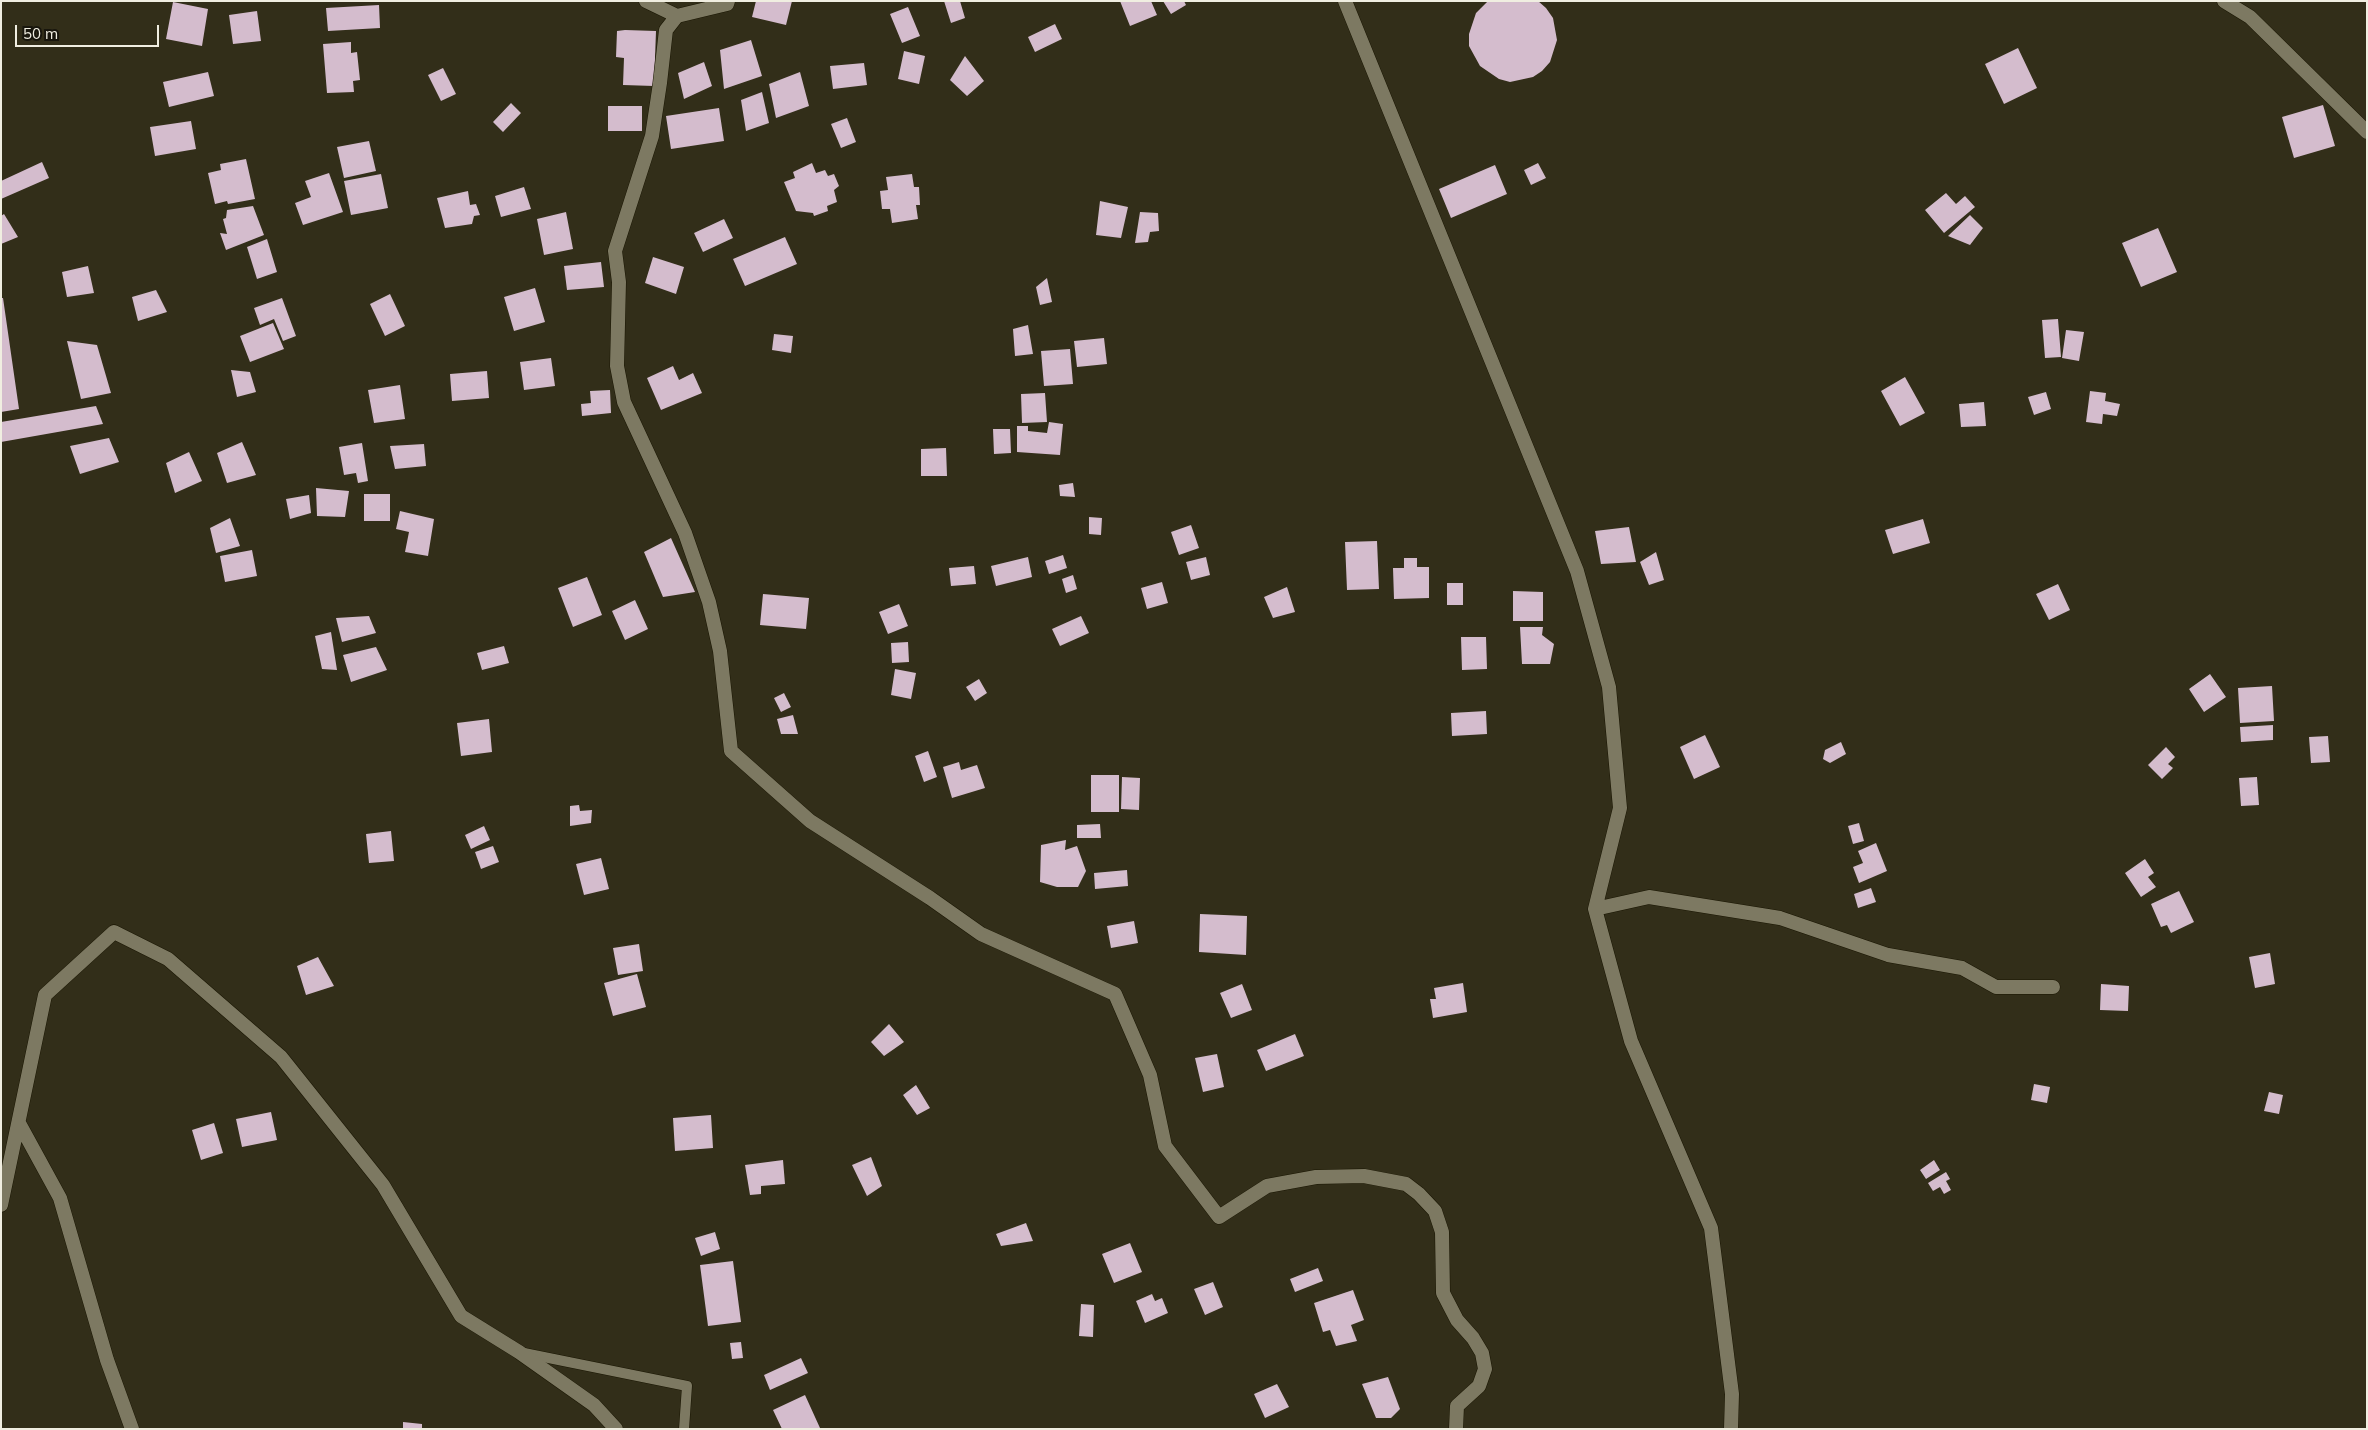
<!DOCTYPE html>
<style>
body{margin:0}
#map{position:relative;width:2368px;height:1430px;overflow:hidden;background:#322e19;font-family:Mulish,sans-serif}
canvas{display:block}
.frame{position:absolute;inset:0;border:2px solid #f0eee1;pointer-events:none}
.scale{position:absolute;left:15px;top:25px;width:144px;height:22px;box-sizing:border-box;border:2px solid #f0eee1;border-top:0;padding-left:6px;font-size:15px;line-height:18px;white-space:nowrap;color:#f0eee1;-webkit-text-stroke:4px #18160d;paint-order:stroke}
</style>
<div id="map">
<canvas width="2368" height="1430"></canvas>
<div class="frame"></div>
<div class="scale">50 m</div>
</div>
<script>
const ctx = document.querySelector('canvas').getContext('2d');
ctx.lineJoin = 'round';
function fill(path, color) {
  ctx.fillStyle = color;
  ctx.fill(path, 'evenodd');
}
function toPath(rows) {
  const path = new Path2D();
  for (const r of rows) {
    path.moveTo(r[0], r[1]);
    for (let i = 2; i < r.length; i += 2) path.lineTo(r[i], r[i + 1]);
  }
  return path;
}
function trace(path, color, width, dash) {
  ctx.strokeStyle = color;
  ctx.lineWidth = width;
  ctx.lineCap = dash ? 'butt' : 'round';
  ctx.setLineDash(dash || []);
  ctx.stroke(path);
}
fill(toPath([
 [756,1,792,1,786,25,752,17],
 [944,1,960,1,965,18,951,23],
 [1120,1,1151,1,1157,15,1130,26],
 [1163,1,1184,1,1186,5,1171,14],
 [1488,1,1538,1,1546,8,1553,18,1557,40,1550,62,1542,71,1533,77,1510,82,1499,79,1480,66,1469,46,1469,34,1476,13],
 [173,2,208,9,202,46,166,39],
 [379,5,380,28,328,31,326,8],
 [908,7,920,36,902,43,890,14],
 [257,11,261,41,233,44,229,15],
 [1055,24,1062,39,1035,52,1028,37],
 [625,30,656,31,654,86,623,85,624,58,616,57,617,31],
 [751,40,762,76,724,89,720,50],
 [351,42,351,53,357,52,360,80,353,81,354,92,327,93,323,44],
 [2018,48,2037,88,2004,104,1985,64],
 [904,51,925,56,919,84,898,79],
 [965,56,984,81,967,96,950,80],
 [704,62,712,86,684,99,678,73],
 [864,63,867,85,833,89,830,66],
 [443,68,456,94,441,101,428,75],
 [208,72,214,96,169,107,163,82],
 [800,72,809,106,776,118,769,84],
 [762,92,769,123,746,131,741,100],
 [511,103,521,113,503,132,493,122],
 [2323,105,2335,146,2294,158,2282,117],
 [608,106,642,106,642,131,608,131],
 [719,108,724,141,671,149,666,116],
 [847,118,856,142,841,148,831,124],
 [191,121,196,149,155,156,150,127],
 [369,141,376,171,344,178,337,147],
 [246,159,255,199,228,204,227,201,215,204,208,173,221,170,220,164],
 [42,162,49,178,1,199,1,181],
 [812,163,816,173,825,170,828,176,834,174,839,186,834,190,837,202,827,206,828,211,814,216,813,213,796,211,784,182,795,178,793,172],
 [1538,163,1546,178,1531,185,1524,170],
 [1495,165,1507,194,1451,218,1439,189],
 [329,173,343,212,303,225,295,203,311,197,305,181],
 [381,174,388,208,351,215,344,181],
 [912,174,914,187,919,187,920,205,916,205,918,219,892,223,890,209,882,209,880,191,888,190,886,177],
 [524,187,531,209,501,217,495,196],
 [468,191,470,205,476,204,480,215,474,216,472,224,445,228,437,198],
 [1946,193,1956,204,1965,196,1975,207,1944,233,1925,210],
 [1100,201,1128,207,1121,238,1096,235],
 [253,206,264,235,226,250,220,233,227,234,223,219,226,218,227,210],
 [566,212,573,249,544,255,537,219],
 [1140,212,1158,213,1159,231,1150,232,1148,242,1135,243],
 [4,214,18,237,1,244,1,216],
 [1970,215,1983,228,1970,245,1948,236],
 [724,219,733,238,703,252,694,233],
 [2158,228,2177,272,2141,287,2122,243],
 [785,237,797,264,745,286,733,259],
 [267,239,277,272,257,279,247,247],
 [653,257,684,267,676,294,645,283],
 [601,262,604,287,567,290,564,266],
 [88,266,94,293,67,297,62,272],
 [1047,278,1052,302,1040,305,1036,287],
 [535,288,545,322,514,331,504,297],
 [156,290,167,312,138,321,132,297],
 [390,294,405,326,385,336,370,304],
 [1,298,3,298,19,409,1,412],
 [282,298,296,336,283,341,274,319,260,325,254,308],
 [2058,319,2061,357,2045,358,2042,320],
 [273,323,284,349,250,362,240,336],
 [1028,325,1033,354,1015,356,1013,329],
 [2066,330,2084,332,2079,361,2062,358],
 [774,334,793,336,791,353,772,350],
 [1104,338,1107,364,1077,367,1074,341],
 [67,341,97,345,111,393,81,399],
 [1070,349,1073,384,1044,386,1041,351],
 [551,358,555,386,524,390,520,362],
 [673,366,679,380,693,373,702,393,661,410,647,378],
 [231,370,250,372,256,392,237,397],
 [487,371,489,398,452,401,450,374],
 [1905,377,1925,413,1900,426,1881,391],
 [400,385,405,419,374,423,368,390],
 [610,390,611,413,582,416,581,404,591,403,590,391],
 [2090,391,2106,393,2105,401,2120,404,2117,416,2103,414,2102,424,2086,422],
 [2046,392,2051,409,2034,415,2028,397],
 [1045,393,1047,422,1022,423,1021,394],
 [1984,402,1986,426,1961,427,1959,404],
 [96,406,103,424,1,442,1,422],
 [1049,422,1063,424,1060,455,1017,452,1017,426,1028,426,1028,431,1047,433],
 [993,429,1010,429,1011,453,994,454],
 [109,438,119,462,80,474,70,446],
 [242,442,256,475,227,483,217,453],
 [362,443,368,481,358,483,356,473,344,475,339,447],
 [424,444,426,466,395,469,390,446],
 [946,448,947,476,921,476,921,449],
 [189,452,202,481,175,493,166,463],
 [1073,483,1075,497,1060,496,1059,485],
 [316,488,349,491,345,517,317,516],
 [364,494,390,494,390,521,364,521],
 [309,495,311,513,290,519,286,499],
 [400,511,434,519,428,556,405,552,409,532,396,529],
 [1089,517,1102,518,1101,535,1089,534],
 [230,518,240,546,216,553,210,528],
 [1923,519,1930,543,1893,554,1885,530],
 [1191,525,1199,548,1179,555,1171,532],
 [1629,527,1636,562,1601,564,1595,531],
 [671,538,695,592,663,597,644,552],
 [1377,541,1379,589,1347,590,1345,542],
 [252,550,257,576,225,582,220,556],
 [1656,552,1664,580,1649,585,1640,562],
 [1063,555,1067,568,1049,574,1045,561],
 [1028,557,1032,577,996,586,991,566],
 [1206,557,1210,575,1191,580,1186,562],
 [1404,558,1417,558,1417,567,1429,567,1429,598,1394,599,1393,568,1404,568],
 [974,566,976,584,951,586,949,568],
 [1073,575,1077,589,1066,593,1062,579],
 [587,577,602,615,573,627,558,588],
 [1162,582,1168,603,1147,609,1141,588],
 [1447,583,1463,583,1463,605,1447,605],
 [2058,584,2070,610,2049,620,2036,594],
 [1287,587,1295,612,1273,618,1264,597],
 [1513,591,1543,592,1543,621,1513,621],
 [763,594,809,598,806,629,760,625],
 [635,600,648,629,625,640,612,611],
 [899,604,908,626,888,634,879,612],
 [369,616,376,633,342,642,336,618],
 [1081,616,1089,633,1060,646,1052,629],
 [1520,627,1543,627,1542,635,1554,644,1550,664,1522,664],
 [331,632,337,670,322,669,315,636],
 [1461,637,1486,637,1487,669,1462,670],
 [908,642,909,662,892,663,891,643],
 [504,646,509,663,482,670,477,653],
 [376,647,387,670,351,682,343,655],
 [895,669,916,673,911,699,891,695],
 [2210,674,2226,697,2204,712,2189,689],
 [979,679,987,693,975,701,966,687],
 [2272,686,2274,721,2240,723,2238,688],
 [784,693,791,707,781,712,774,698],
 [1486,711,1487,734,1452,736,1451,713],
 [793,715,798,734,781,734,777,719],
 [489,719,492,752,461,756,457,723],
 [2273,725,2273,740,2241,742,2240,727],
 [1705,735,1720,767,1694,779,1680,747],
 [2328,736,2330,762,2311,763,2309,737],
 [1841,742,1846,754,1830,763,1823,759,1825,750],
 [2166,747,2175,757,2168,764,2173,768,2162,779,2148,765],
 [928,751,937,777,924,782,915,756],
 [959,762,961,770,977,765,985,788,952,798,943,767],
 [1091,775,1119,775,1119,812,1091,812],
 [1122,777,1140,778,1139,810,1121,809],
 [2257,777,2259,805,2241,806,2239,778],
 [579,805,580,811,592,810,591,823,570,826,570,806],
 [1859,823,1864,841,1853,844,1848,826],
 [1100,824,1101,838,1077,838,1077,825],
 [484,826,490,840,471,849,465,835],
 [391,831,394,861,369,863,366,834],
 [1066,840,1065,850,1077,846,1086,871,1078,887,1057,887,1040,882,1041,845],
 [1876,843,1887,871,1859,883,1853,867,1863,863,1858,851],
 [493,846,499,862,481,869,475,852],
 [601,858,609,889,584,895,576,864],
 [2145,859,2154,873,2148,877,2156,887,2141,897,2125,873],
 [1127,870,1128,886,1095,889,1094,873],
 [1871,888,1876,902,1858,908,1854,894],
 [2179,891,2194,922,2171,933,2167,925,2161,927,2151,904],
 [1200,914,1247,916,1246,955,1199,952],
 [1134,921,1138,943,1111,948,1107,926],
 [639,944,643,971,618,975,613,948],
 [2270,953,2275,984,2255,988,2249,957],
 [318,957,334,986,306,995,297,966],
 [637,974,646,1007,613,1016,604,983],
 [1463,983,1467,1012,1433,1018,1430,999,1436,999,1434,988],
 [1242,984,1252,1010,1231,1018,1220,993],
 [2101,984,2129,986,2128,1011,2100,1010],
 [889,1024,904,1042,884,1056,871,1042],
 [1295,1034,1304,1056,1266,1071,1257,1050],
 [1217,1054,1224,1087,1203,1092,1195,1058],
 [2034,1084,2050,1087,2047,1103,2031,1100],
 [916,1085,930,1108,917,1115,903,1095],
 [2269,1092,2283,1095,2279,1114,2264,1111],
 [271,1112,277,1140,242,1147,236,1119],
 [711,1115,713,1148,675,1151,673,1118],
 [214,1123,223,1153,201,1160,192,1130],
 [871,1157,882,1186,867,1196,852,1165],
 [783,1160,785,1184,761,1186,761,1194,750,1195,745,1165],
 [1934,1160,1940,1170,1926,1179,1920,1170],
 [1946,1172,1950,1179,1946,1181,1951,1190,1944,1194,1940,1187,1933,1191,1928,1183],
 [1026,1223,1033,1241,1001,1246,996,1234],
 [715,1232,720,1249,701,1256,695,1238],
 [1130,1243,1142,1272,1114,1283,1102,1254],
 [733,1261,741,1322,708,1326,700,1265],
 [1318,1268,1323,1281,1295,1292,1290,1279],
 [1213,1282,1223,1307,1205,1315,1194,1289],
 [1353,1290,1364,1320,1351,1325,1357,1341,1336,1346,1330,1330,1323,1332,1314,1303],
 [1152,1294,1155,1301,1162,1298,1168,1313,1145,1323,1136,1301],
 [1081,1304,1094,1305,1093,1337,1079,1336],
 [741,1342,743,1358,732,1359,730,1343],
 [801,1358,808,1373,770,1390,764,1375],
 [1388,1377,1400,1409,1391,1418,1376,1418,1362,1384],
 [1277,1384,1289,1407,1265,1418,1254,1394],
 [805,1395,820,1428,782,1429,773,1410],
 [403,1422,422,1424,422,1429,403,1429]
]), '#d4bccd');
const service = toPath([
 [524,1353,687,1386,684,1429]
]);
const minor = toPath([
 [646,1,677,16,727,4,728,1],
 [1345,1,1577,571,1609,687,1620,808,1595,909,1631,1041,1711,1228,1732,1394,1731,1429],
 [2224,1,2250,17,2367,132],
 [677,16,666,30,660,83,652,136,615,251,619,282,617,366,624,402,685,533,709,602,720,651,731,751,810,821,930,898,981,934,1115,994,1150,1075,1165,1146,1219,1217,1267,1186,1316,1177,1364,1176,1406,1184,1419,1194,1435,1211,1442,1232,1443,1293,1457,1320,1473,1338,1482,1353,1485,1369,1479,1386,1457,1406,1456,1429],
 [1595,909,1649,897,1780,918,1888,955,1962,968,1996,987,2053,987],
 [19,1123,60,1198,107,1360,132,1429],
 [1,1205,45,995,114,932,168,959,281,1057,383,1185,461,1316,519,1352,594,1405,616,1429]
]);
trace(service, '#1a1603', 11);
trace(minor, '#1a1603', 15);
trace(service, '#7d7962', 10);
trace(minor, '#7d7962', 14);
</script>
